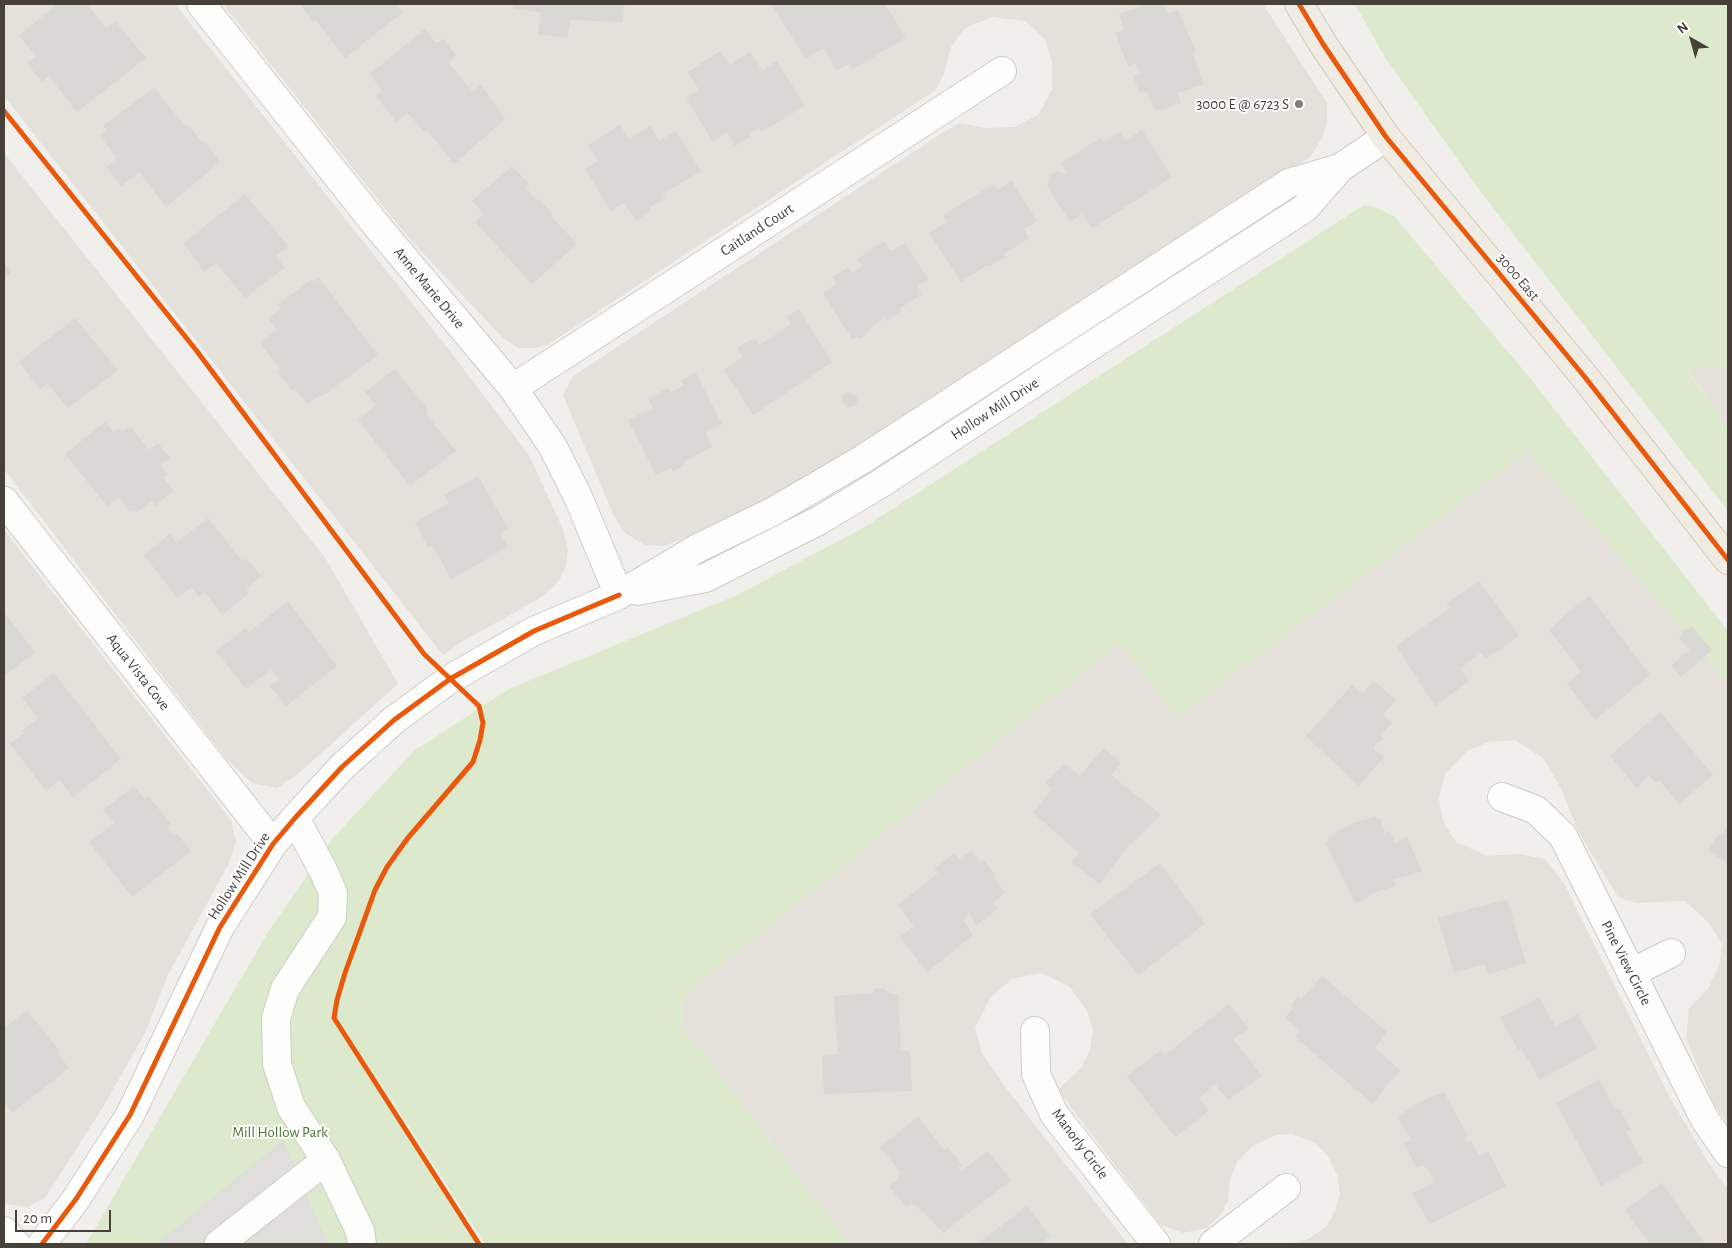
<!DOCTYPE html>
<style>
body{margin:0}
#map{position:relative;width:1732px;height:1248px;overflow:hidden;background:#f0efeb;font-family:"Alegreya Sans",sans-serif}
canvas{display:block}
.frame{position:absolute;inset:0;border:5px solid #464038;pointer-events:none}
.north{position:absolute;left:1667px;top:15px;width:50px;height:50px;-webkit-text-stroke:4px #fff;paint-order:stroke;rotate:322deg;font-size:14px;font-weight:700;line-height:20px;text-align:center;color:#464038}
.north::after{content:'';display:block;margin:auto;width:18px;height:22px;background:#464038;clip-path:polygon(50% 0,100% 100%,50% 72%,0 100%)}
.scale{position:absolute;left:15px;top:1210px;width:96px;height:22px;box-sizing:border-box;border:2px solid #464038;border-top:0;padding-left:6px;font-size:15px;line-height:18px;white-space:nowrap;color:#464038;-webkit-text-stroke:4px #fff;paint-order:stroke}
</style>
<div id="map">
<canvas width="1732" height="1248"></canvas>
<div class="frame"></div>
<div class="north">N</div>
<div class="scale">20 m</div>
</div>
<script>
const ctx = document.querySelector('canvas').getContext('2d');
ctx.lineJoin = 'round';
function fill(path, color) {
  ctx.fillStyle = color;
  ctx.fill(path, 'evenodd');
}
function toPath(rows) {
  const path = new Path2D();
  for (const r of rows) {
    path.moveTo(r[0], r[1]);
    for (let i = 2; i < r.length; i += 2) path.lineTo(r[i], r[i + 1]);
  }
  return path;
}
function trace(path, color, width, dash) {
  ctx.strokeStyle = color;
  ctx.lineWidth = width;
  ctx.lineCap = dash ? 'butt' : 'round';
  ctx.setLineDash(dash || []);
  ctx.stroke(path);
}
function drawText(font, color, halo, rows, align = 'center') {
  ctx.font = font + ' "Alegreya Sans",sans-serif';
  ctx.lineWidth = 4;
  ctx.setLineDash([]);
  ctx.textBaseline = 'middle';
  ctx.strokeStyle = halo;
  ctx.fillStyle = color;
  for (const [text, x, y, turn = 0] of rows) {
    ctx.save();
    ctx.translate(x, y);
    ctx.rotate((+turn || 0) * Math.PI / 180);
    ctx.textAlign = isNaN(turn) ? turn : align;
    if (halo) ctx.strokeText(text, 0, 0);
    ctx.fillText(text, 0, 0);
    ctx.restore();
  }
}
fill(toPath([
 [4,4,175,4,446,346,529,455,562,527,568,549,566,565,560,579,551,589,537,600,463,641,443,655,4,96],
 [223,4,1263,4,1327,103,1327,123,1322,138,1310,157,880,439,752,512,664,546,645,545,625,533,613,514,563,395,573,376,942,133,960,123,985,128,1015,127,1039,114,1052,89,1052,62,1045,39,1025,21,992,17,965,28,951,47,945,71,936,90,547,345,534,348,518,348,502,337,406,235],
 [4,153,326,559,398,684,297,775,277,788,252,783,227,760,4,469],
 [1728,366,1728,427,1687,369],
 [1528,451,1728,682,1728,1123,1715,1106,1686,1039,1689,1008,1708,989,1719,965,1722,944,1709,923,1685,901,1636,903,1618,897,1577,829,1562,791,1544,759,1515,740,1488,742,1466,752,1445,774,1439,799,1443,821,1456,842,1487,856,1518,854,1545,859,1564,883,1669,1096,1710,1165,1728,1189,1728,1244,1292,1244,1308,1239,1327,1226,1335,1211,1340,1194,1338,1177,1327,1155,1315,1143,1292,1134,1276,1135,1253,1146,1237,1162,1230,1180,1228,1201,1220,1216,1207,1228,1183,1233,1160,1224,1058,1090,1081,1068,1090,1050,1093,1030,1087,1011,1070,987,1042,973,1012,979,991,997,975,1028,982,1053,1006,1088,1128,1244,850,1244,684,1028,681,1005,687,991,1120,643,1177,717],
 [4,530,231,820,236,841,228,865,168,975,145,1033,105,1104,45,1198,28,1207,7,1204,4,1202]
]), '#e3e1d9');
fill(toPath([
 [1355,4,1728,4,1728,366,1687,370,1728,427,1728,511,1477,187,1384,56],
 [1364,205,1379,208,1395,217,1530,378,1728,631,1728,682,1528,451,1177,717,1120,643,688,991,681,1005,684,1028,850,1244,485,1244,351,1037,482,1244,86,1244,270,929,333,838,414,751,509,689,737,595,863,528]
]), '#dde9cd');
fill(toPath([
 [283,1140,328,1244,156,1244]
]), '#e0dedb');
fill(toPath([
 [58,4,87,4,106,28,116,22,146,58,77,112,49,76,42,82,27,63,36,56,19,35],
 [300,4,397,4,403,12,345,58,316,20,314,22],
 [513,4,625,4,622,22,571,20,567,38,538,34,541,13,513,8],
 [771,4,885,4,906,38,853,69,850,63,837,71,824,48,806,59],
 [1146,4,1164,4,1167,14,1178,10,1196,52,1193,54,1204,84,1178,93,1181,103,1157,111,1156,108,1154,109,1147,91,1140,94,1133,76,1140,73,1135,63,1128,66,1115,33,1124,30,1119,14],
 [425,29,436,43,443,39,456,55,449,63,472,91,481,85,505,119,454,164,427,130,424,132,408,113,396,122,376,96,382,91,370,74],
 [720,51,730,65,750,52,762,70,777,61,805,106,761,132,759,128,749,133,751,137,735,146,727,132,713,142,686,98,699,90,688,72],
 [154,88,186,127,189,125,203,144,205,142,220,162,166,207,139,172,121,186,107,167,117,158,100,136,106,130,103,126],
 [620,125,629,139,650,126,659,141,676,131,701,171,662,195,665,198,650,207,651,211,636,221,624,203,611,211,585,169,598,161,588,145],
 [1142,130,1172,177,1093,228,1082,214,1070,222,1047,186,1049,177,1057,171,1065,174,1067,172,1061,163,1100,138,1104,142,1121,132,1126,140],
 [512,166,530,185,526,188,536,200,539,199,552,214,551,216,577,244,532,284,475,222,484,214,472,201],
 [1012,181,1037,221,1024,229,1029,238,1004,254,1005,257,989,267,987,265,961,282,929,233,947,222,943,215,994,184,998,190],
 [245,194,288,246,276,256,285,268,245,298,216,263,204,272,184,243],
 [884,241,891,251,905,243,928,279,917,286,922,294,899,309,901,311,886,321,884,318,870,328,868,333,861,338,856,337,852,339,823,293,837,283,833,277,848,267,852,273,862,266,857,259],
 [4,264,12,271,4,280],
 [319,278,378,355,321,397,320,395,307,404,297,391,292,390,277,372,279,368,260,343,277,330,268,319,281,308,278,304,312,279,314,282],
 [799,309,832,362,753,415,724,370,743,357,737,348,754,338,760,345,791,324,787,317],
 [75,318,118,370,68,408,47,383,40,389,19,362],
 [395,369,429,411,426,414,456,451,410,486,358,420,376,405,365,392],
 [696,373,722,424,706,433,712,447,685,461,683,466,674,471,670,468,656,475,628,420,653,408,648,398,668,388,670,393,684,385,681,380],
 [848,392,854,394,858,400,854,406,846,407,841,400,843,394],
 [105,422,113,432,119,428,122,432,130,426,149,450,158,443,170,458,161,465,167,474,163,477,174,491,155,506,152,501,136,513,133,510,130,512,119,497,107,506,65,454],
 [478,476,508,528,500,533,508,547,451,579,432,545,428,547,415,522,449,503,444,495],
 [208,518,242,561,247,559,261,576,246,589,249,593,222,615,205,592,199,597,191,587,177,598,144,555,170,534,176,543],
 [1479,581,1519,636,1486,659,1481,653,1460,669,1469,681,1435,706,1396,646,1450,608,1446,604],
 [1590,596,1650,675,1595,720,1567,684,1581,671,1549,630,1569,611],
 [288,601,337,666,286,706,270,686,279,679,271,670,246,689,216,651,246,628,249,632],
 [4,612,35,652,4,676],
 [1692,626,1712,650,1681,677,1671,665,1690,650,1679,638,1684,631],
 [54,673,121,759,73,797,60,780,46,791,10,744,24,733,22,731,38,718,22,698],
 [1374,681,1396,700,1383,715,1392,723,1380,735,1384,739,1374,746,1375,750,1384,757,1359,786,1306,736,1352,685,1362,694],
 [1660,712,1713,775,1679,804,1660,781,1656,783,1649,775,1637,788,1610,756],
 [1104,748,1121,763,1111,775,1161,815,1126,849,1099,884,1072,862,1079,853,1033,813,1052,789,1045,783,1064,764,1080,776],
 [134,786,145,799,148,796,171,824,168,827,174,835,176,833,191,851,132,897,89,842,114,823,103,810],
 [1375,816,1377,818,1379,817,1385,833,1390,831,1395,843,1407,837,1422,871,1393,880,1396,886,1376,892,1356,904,1325,842,1328,841,1327,839,1350,824],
 [1728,823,1728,863,1708,851,1718,834,1722,835],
 [971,850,981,862,984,861,996,876,994,878,1005,893,993,903,998,909,976,926,969,912,967,914,968,915,963,920,973,935,927,972,900,937,914,926,898,905,938,873,934,869,955,853,959,859],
 [1160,863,1205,924,1138,975,1090,914],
 [1507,899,1526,963,1488,974,1484,964,1454,973,1438,918],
 [1322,976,1387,1032,1375,1048,1401,1071,1386,1086,1373,1104,1295,1037,1300,1031,1285,1018,1293,1008,1291,1005,1298,996,1301,999],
 [885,988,885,991,890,991,891,994,898,994,901,1050,910,1051,912,1091,824,1094,822,1056,838,1054,834,996,874,993,874,989],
 [1539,997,1555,1026,1577,1014,1597,1048,1540,1080,1521,1048,1518,1050,1500,1017],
 [1229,1004,1249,1029,1233,1039,1262,1076,1228,1100,1215,1084,1199,1098,1209,1111,1175,1137,1127,1076,1161,1050,1165,1055],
 [27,1010,60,1052,58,1054,69,1068,12,1113,4,1101,4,1028],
 [1599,1079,1615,1110,1619,1108,1631,1130,1626,1132,1644,1163,1601,1186,1556,1103],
 [1444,1092,1468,1136,1465,1138,1468,1143,1471,1141,1479,1155,1488,1151,1506,1186,1430,1224,1412,1193,1434,1182,1427,1168,1425,1168,1423,1165,1416,1167,1404,1143,1411,1140,1398,1117,1421,1101],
 [918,1117,944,1150,948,1147,962,1165,958,1168,961,1171,988,1151,1011,1180,943,1233,925,1213,911,1203,906,1207,889,1186,900,1179,898,1177,901,1173,880,1147],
 [1662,1183,1705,1244,1650,1244,1625,1210],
 [1027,1206,1050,1236,1040,1244,977,1244]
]), '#dad8d4');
const minor = toPath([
 [201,4,377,226,513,388,553,447,578,497,619,595],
 [513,388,1002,71],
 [4,501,273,844],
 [637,591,705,578,820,520,880,484,1063,364,1305,208,1340,168,1386,137],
 [1502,797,1536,810,1563,836,1704,1118,1728,1153],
 [295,818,323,870,333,893,332,917,285,989,276,1018,277,1064,291,1107,326,1160,360,1231,362,1244],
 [1631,973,1671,953],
 [1035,1031,1036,1074,1054,1114,1156,1244],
 [4,1231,16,1244],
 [42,1244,76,1199,130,1115,220,927,273,844,295,818,342,767,394,720,450,679,534,631,619,595,698,548,772,512,817,486,863,459,1289,183,1340,168],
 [219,1244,326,1160],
 [1213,1244,1286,1188]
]);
const major = toPath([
 [1299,4,1323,44,1386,137,1584,376,1728,560]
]);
trace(minor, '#cecdc9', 30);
trace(major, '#d1cbba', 30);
trace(minor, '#fdfdfc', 28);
trace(major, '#f0ece4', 28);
trace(toPath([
 [1299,4,1323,44,1386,137,1584,376,1728,560],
 [4,111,196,350,424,654,479,706,483,723,480,740,473,762,407,839,387,867,375,890,345,973,337,1000,334,1018,479,1244],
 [42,1244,76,1199,130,1115,220,927,273,844,295,818,342,767,394,720,450,679,534,631,619,595]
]), '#e8590c', 5);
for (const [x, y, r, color] of [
 [1299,104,5,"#827d77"]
]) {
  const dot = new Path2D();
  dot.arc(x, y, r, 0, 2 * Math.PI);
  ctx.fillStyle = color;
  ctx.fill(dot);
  trace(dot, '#fff', 2);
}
drawText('15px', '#464038', '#fff', [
 ["3000 E @ 6723 S",1289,104]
], 'right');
drawText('15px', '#464038', '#fff', [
 ["Caitland Court",757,230,-33],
 ["3000 East",1518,277,50],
 ["Anne Marie Drive",429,288,50],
 ["Hollow Mill Drive",995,409,-33],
 ["Aqua Vista Cove",138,672,52],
 ["Hollow Mill Drive",239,876,-57],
 ["Pine View Circle",1626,963,63],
 ["Manorly Circle",1080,1144,53]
]);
drawText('15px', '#48732f', '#fff', [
 ["Mill Hollow Park",280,1132]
]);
</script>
